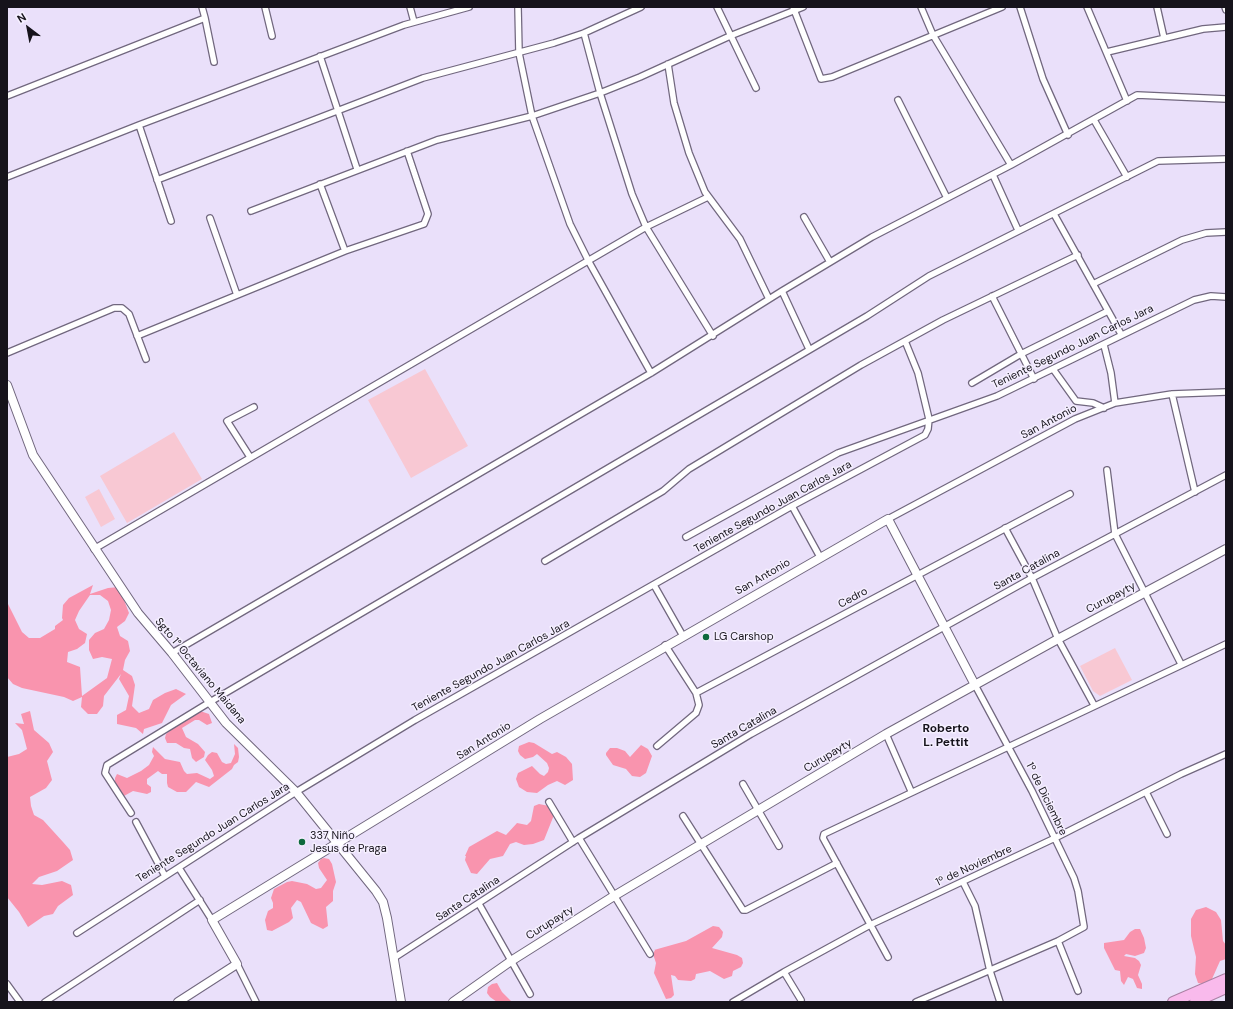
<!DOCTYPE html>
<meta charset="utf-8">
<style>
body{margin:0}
#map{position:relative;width:1233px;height:1009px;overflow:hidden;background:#eae0fa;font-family:"DM Sans",sans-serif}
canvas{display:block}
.frame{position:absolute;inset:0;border:8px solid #16131b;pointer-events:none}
.north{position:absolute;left:8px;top:8px;width:40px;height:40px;-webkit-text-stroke:3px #f5efff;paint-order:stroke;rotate:328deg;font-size:11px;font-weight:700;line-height:16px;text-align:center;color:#16131b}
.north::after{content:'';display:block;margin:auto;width:14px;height:18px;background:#16131b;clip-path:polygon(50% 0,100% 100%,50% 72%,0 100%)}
</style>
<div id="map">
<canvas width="1233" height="1009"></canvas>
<div class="frame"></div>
<div class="north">N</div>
</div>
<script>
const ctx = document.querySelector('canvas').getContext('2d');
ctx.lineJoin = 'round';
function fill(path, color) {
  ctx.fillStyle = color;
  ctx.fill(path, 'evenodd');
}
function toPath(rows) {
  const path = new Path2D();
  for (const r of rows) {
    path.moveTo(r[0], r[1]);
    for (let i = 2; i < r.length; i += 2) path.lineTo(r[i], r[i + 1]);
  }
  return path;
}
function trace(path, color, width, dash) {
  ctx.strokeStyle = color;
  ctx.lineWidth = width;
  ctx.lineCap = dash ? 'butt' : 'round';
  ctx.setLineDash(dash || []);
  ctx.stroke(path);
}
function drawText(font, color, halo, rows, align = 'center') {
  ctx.font = font + ' "DM Sans",sans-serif';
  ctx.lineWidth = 3;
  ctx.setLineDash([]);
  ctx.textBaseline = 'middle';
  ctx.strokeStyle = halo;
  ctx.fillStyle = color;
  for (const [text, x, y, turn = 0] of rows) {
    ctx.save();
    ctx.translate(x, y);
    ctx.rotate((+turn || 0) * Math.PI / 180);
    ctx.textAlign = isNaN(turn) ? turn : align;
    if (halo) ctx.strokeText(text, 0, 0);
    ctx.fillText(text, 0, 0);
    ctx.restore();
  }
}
fill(toPath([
 [425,369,468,446,411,478,368,400],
 [174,432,202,479,127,523,100,476],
 [99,489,115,519,101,527,85,497],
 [1115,648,1132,680,1100,696,1093,691,1080,666]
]), '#f8c8d3');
fill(toPath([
 [93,585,90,594,108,588,119,587,129,613,125,621,117,627,120,636,128,641,130,651,125,660,123,670,132,676,135,685,132,706,139,713,149,709,153,700,165,693,176,689,186,694,171,705,162,723,144,729,143,734,136,728,117,724,117,715,126,710,129,696,119,679,121,674,104,696,103,706,97,714,88,714,81,707,82,697,73,701,64,697,22,688,13,684,7,677,7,602,22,632,29,638,40,638,55,629,55,626,63,620,62,618,63,605,69,598],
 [90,595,100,595,108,601,111,610,109,620,104,629,95,633,89,640,89,650,93,659,102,657,112,659,107,678,82,696,80,667,67,662,68,652,77,649,85,643,87,634,79,629,75,620,79,611],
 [30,711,34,730,49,743,53,752,47,761,52,780,46,788,30,797,31,806,34,815,43,820,63,842,70,850,73,860,57,871,39,877,32,884,42,885,62,881,71,885,73,895,58,906,53,914,44,916,28,927,19,912,7,897,7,757,19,754,27,749,22,730,15,723,24,724,21,714],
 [200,711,209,714,212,723,207,725,199,720,195,720,182,728,186,737,198,744,205,752,204,757,196,762,192,758,190,749,184,748,176,743,167,743,165,738,166,734,182,721],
 [529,742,534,743,552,754,557,752,566,757,572,764,573,780,565,785,557,781,548,785,537,793,527,792,519,787,516,779,518,773,532,766,540,774,544,776,548,772,549,768,547,763,537,754,533,757,525,759,520,755,518,751,519,746],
 [234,744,238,748,239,757,238,762,234,765,232,769,209,787,196,782,186,792,177,792,168,787,167,783,167,774,162,774,158,771,147,779,147,784,151,787,151,792,147,794,133,791,124,796,115,783,115,778,117,774,127,778,141,771,149,765,154,756,152,752,153,747,165,759,180,762,184,771,187,774,197,773,210,779,214,776,212,770,205,760,208,755,212,752,217,753,222,762,226,764,231,763,235,754],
 [641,745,648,749,652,756,646,773,640,777,632,776,626,769,613,765,606,755,606,753,610,748,617,748,625,751,630,757],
 [539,804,549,806,554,815,544,840,533,844,524,845,516,842,510,844,503,856,490,859,477,874,471,873,465,860,466,856,465,856,469,847,497,831,506,835,517,823,527,825,531,821,534,806],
 [324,858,329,859,332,864,336,882,333,891,333,901,326,907,328,926,323,929,311,923,301,902,297,900,291,908,293,918,289,922,272,931,267,930,265,920,268,911,273,908,273,903,271,898,274,889,287,882,292,881,307,884,316,889,321,888,327,880,319,868,318,863,321,859],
 [1206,907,1216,912,1221,920,1223,941,1226,945,1226,959,1220,961,1212,979,1203,984,1198,983,1195,974,1196,957,1191,936,1191,919,1196,910],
 [713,926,719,927,723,932,722,937,712,948,737,955,742,958,743,963,741,967,733,971,732,976,724,979,710,971,696,974,695,979,691,981,678,980,675,976,671,975,674,995,671,998,666,999,654,973,656,963,653,954,655,950,654,950,686,941],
 [1135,929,1140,929,1144,938,1146,948,1144,953,1135,956,1126,954,1124,956,1135,958,1139,961,1141,965,1138,975,1142,984,1142,989,1137,988,1133,979,1128,977,1124,985,1121,981,1120,971,1115,970,1104,948,1104,943,1124,940,1130,932],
 [497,983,502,992,512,1002,497,1002,490,997,487,993,488,987,492,984]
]), '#f994ae');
const street = toPath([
 [265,7,272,36],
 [410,7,414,22],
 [518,7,519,53,532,116,570,224,589,262,651,373],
 [717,7,756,88],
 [793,7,821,79,832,77,1002,7],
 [921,7,933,35,1011,165],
 [1020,7,1043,79,1068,135],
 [1087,7,1127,101],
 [1157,7,1164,38],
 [1225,7,1226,10],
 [205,18,214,62],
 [584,33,600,93,632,194,646,227,713,336],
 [1107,52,1203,29,1226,27],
 [320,56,357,169],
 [668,64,674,103,689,153,705,192,740,239,769,299],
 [7,96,205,18,202,7],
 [898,100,947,198],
 [1094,120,1127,177],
 [139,125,171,221],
 [993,175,1018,230],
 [7,177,139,125,404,25,469,7],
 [157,180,423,78,554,43,584,33,641,7],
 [320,184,345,251],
 [251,211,437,140,532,116,600,93,640,77,730,36,803,7],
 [1054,214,1121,334],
 [804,217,830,262],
 [210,218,237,295],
 [1093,284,1182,240,1206,233,1226,232],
 [782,291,809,349],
 [992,296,1034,379],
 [137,336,345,251,424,224,428,214,407,151],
 [1104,345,1111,373,1115,403],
 [7,353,114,308,122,308,129,314,146,359],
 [1053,369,1076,401,1093,403,1104,408],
 [972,383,1021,354,1108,311],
 [1172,394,1195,492],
 [250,457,227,421,254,407],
 [1107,470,1115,534,1181,664],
 [792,506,820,557],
 [888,519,1075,419,1115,403,1172,394,1226,392],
 [1005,528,1032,578,1058,639,1094,705],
 [686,537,838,453,997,396,1194,300,1211,296,1226,297],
 [94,549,646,227,708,197],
 [545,561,663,491,689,469,861,365,943,320,1078,255],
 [654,585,683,636],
 [665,645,696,693,1070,494],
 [172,653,651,373,782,291,872,237,1011,165,1137,95,1226,99],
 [886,734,911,791],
 [657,746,696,713,699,705,696,693],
 [743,784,779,846],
 [1146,792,1167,834],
 [549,802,573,842],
 [131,813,105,773,107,765,210,702,867,316,929,276,1158,161,1226,159],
 [683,816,743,910,746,910,837,863],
 [136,822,165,876],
 [579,838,650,954],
 [179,868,212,920],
 [963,882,975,906,990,971,1000,1002],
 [479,904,530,994],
 [77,933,296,792,415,720,792,506,925,435,928,429,929,419,918,373,905,341],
 [1058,941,1078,991],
 [888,957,823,838,824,834,1226,644],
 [394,958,579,838,751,734,1032,578,1226,475],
 [237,964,256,1002],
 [784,972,801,1000],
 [7,984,20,1002],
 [45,1002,200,900],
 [733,1002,784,972,870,925,1055,838,1181,774,1226,754],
 [916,1002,1058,941,1084,927,1078,891,1074,878,1032,791,975,685]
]);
const secondary = toPath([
 [7,385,33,455,138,613,172,653,226,723,296,792,376,891,383,902,387,918,401,1002],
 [178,1002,237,964,212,920,540,719,888,519,975,685],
 [453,1002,511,961,614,896,886,734,1058,639,1226,549]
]);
const highway = toPath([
 [1173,1002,1226,979],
 [1195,1002,1226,988]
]);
trace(street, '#71677e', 8);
trace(secondary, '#71677e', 10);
trace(highway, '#aa80a3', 12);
trace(street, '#fff', 5.5);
trace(secondary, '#fff', 8);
trace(highway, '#f9baec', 10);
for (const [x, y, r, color] of [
 [706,637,4,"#0d693c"],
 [302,842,4,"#0d693c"]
]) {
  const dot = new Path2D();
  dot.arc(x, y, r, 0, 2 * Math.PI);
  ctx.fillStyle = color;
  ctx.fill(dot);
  trace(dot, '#f5efff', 1.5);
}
drawText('11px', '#16131b', '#f5efff', [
 ["Teniente Segundo Juan Carlos Jara",1073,347,-26],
 ["San Antonio",1049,422,-28],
 ["Teniente Segundo Juan Carlos Jara",773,507,-29],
 ["Santa Catalina",1027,570,-29],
 ["San Antonio",763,577,-30],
 ["Cedro",853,598,-28],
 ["Curupayty",1111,598,-28],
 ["Teniente Segundo Juan Carlos Jara",491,666,-29],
 ["Sgto 1° Octaviano Maidana",200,671,50],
 ["Santa Catalina",744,728,-30],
 ["San Antonio",484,741,-32],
 ["Curupayty",828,756,-31],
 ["1º de Diciembre",1046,799,64],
 ["Teniente Segundo Juan Carlos Jara",213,833,-32],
 ["1º de Noviembre",974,866,-25],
 ["Santa Catalina",468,899,-33],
 ["Curupayty",550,923,-32]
]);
drawText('11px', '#16131b', '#f5efff', [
 ["LG Carshop",714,637],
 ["337 Niño",310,836],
 ["Jesus de Praga",310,849]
], 'left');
drawText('bold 12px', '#16131b', '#f5efff', [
 ["Roberto",946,729],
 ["L. Pettit",946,743]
]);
</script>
